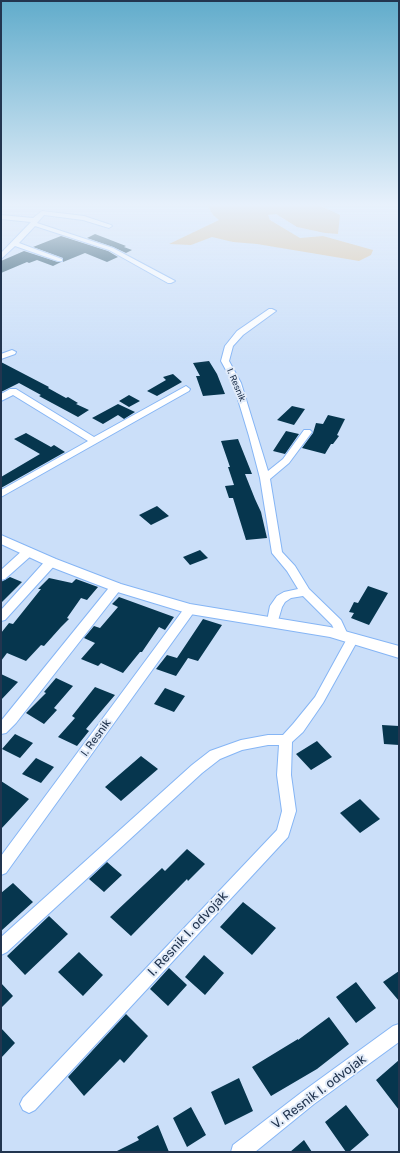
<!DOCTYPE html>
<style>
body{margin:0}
#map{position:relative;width:400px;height:1153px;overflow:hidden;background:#cbdff9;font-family:Rubik,sans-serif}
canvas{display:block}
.frame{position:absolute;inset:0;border:2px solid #22354f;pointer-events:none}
</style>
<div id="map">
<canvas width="400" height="1153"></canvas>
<div class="frame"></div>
</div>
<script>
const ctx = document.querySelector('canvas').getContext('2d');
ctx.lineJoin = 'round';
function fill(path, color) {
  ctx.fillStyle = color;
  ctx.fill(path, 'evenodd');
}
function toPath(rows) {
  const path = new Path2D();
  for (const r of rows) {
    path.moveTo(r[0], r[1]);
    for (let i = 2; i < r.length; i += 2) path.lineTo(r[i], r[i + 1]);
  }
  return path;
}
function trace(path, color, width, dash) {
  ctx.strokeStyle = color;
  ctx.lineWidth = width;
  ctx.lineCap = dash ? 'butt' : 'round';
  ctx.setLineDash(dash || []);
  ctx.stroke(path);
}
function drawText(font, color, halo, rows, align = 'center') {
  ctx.font = font + ' Rubik,sans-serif';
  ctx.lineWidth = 4;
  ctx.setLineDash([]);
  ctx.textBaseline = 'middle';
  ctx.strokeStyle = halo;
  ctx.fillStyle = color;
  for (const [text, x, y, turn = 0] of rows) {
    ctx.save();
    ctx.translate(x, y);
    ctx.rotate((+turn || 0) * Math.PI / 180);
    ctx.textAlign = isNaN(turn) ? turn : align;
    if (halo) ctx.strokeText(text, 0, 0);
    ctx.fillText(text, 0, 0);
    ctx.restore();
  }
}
fill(toPath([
 [238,204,317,204,340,215,338,234,325,233,297,227,276,214,268,215,270,220,300,238,323,236,373,250,371,255,359,261,257,244,233,242,212,237,191,245,169,244,219,220,213,215,207,205]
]), '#d9bc92');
fill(toPath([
 [95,234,126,246,124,247,132,250,126,253,113,247,87,238],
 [61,236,108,251,118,257,107,262,85,253,63,262,63,258,33,247],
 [24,251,58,262,61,262,53,266,37,260,29,263,27,262,1,273,1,261],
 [209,361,217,374,225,394,203,396,196,376,200,376,193,363],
 [1,362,49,387,48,388,66,398,68,397,78,403,76,404,89,410,78,417,39,396,41,395,19,383,1,392],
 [173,374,182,382,157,396,147,391,166,380,163,377],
 [129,395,140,401,129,407,119,401],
 [118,404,135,412,124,419,118,415,103,424,92,418],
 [292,406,305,409,294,425,277,420],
 [328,415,345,419,337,435,339,436,333,444,331,444,325,454,302,448,313,433,316,423,323,424],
 [286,431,299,434,285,454,273,451],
 [26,433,51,447,54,445,65,452,1,488,1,477,40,454,14,439],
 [238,439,252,474,245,474,255,499,261,512,267,538,246,540,233,498,229,498,225,486,234,485,228,467,230,467,221,441],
 [157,506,169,516,151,525,139,515],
 [200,550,208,558,190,565,183,557],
 [10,577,22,582,1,603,1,582],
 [49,578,72,583,76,579,98,587,87,600,81,598,67,618,69,619,61,627,44,646,41,645,26,661,7,653,1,661,1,633,9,623,13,624,41,589,38,589],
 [368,586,388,593,369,625,351,618,354,613,349,612,354,602,358,603],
 [119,597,174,617,165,630,159,627,142,652,140,652,123,673,101,663,98,666,81,659,95,643,84,638,94,626,100,628,118,607,112,604],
 [203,619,222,625,198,661,188,658,176,676,156,669,167,655,177,658],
 [1,674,18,682,1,700],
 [56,678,73,686,54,708,57,710,44,724,26,713,46,693,44,692],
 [95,687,115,695,86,729,89,731,77,746,58,737,75,718,72,716],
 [165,688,185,696,174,712,154,704],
 [382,725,399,726,399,745,384,744],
 [15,734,33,743,20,758,2,749],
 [317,741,332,757,311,770,296,754],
 [141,756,158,769,121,801,105,787],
 [36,758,54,767,41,783,22,774],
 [1,781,29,799,1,829],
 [360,799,380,819,360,833,340,813],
 [187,849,205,864,188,881,187,879,131,936,110,917,162,868,165,871],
 [107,862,122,875,104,892,89,879],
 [13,883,33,902,1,931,1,893],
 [243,902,276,928,252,955,220,927],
 [49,916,68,934,25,975,7,956],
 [79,952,103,975,83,996,58,972],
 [204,955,224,973,205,995,185,977],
 [169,968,187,985,168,1006,150,989],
 [399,971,399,1001,383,982],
 [356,982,376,1008,356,1023,336,997],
 [1,983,13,996,1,1008],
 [126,1014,148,1036,124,1063,120,1059,84,1096,68,1077],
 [329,1017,349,1044,317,1069,271,1096,252,1067,298,1039,298,1040],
 [1,1028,15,1043,1,1058],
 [399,1060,399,1110,376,1080],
 [239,1078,253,1111,225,1125,211,1092],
 [346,1105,369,1135,349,1152,346,1152,325,1122],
 [191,1107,206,1135,187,1147,173,1118],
 [158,1125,169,1152,115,1152,139,1140,137,1137],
 [304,1140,312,1152,290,1152]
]), '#06364e');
const minor = toPath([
 [42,211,84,216,111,225,112,226,109,228,83,220,44,215,37,223,113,248,175,281,171,283,168,283,109,250,35,226,19,243,62,259,62,261,58,261,15,246,1,259,1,253,31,222,1,219,1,215,33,218,42,211],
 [269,309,272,309,276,311,243,335,233,346,229,361,241,383,268,471,283,459,304,430,310,430,312,432,289,463,270,479,282,552,295,566,309,589,341,620,348,635,346,638,342,639,338,638,332,625,303,596,291,598,285,602,282,607,277,624,273,625,269,624,267,621,270,606,277,596,284,592,298,589,287,571,272,553,260,478,249,436,233,383,221,361,225,346,237,331,269,309],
 [12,350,16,352,15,354,1,359,1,354,12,350],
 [186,386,190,389,189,391,1,497,1,490,88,441,13,395,1,401,1,394,10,389,16,389,94,437,186,386],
 [28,548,32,549,33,552,32,555,5,579,1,580,1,570,24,549,28,548],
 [51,558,55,559,56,562,55,565,5,620,1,621,1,610,47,559,51,558],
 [116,583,120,584,122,587,120,590,16,723,6,733,1,734,1,721,112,584,116,583],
 [190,605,194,606,196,609,194,612,6,873,1,875,1,856,186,606,190,605],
 [353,634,357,635,359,638,323,703,303,732,292,742,291,775,296,811,288,837,35,1110,29,1113,23,1110,20,1104,23,1098,277,830,282,811,277,775,279,745,268,745,242,750,220,759,202,773,7,952,1,955,1,937,192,765,210,751,241,740,268,735,283,735,293,724,315,697,349,635,353,634],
 [399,1024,399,1042,314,1104,255,1152,231,1152,233,1145,302,1092,393,1026,399,1024]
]);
const tertiary = toPath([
 [1,535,56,559,121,584,190,604,330,627,399,646,399,658,330,637,190,614,111,590,46,565,1,544,1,535]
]);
trace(minor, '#85b5f5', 2);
trace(tertiary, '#85b5f5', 2);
fill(minor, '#fff');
fill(tertiary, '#fff');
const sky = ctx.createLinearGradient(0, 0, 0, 366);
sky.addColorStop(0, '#61accb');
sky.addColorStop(0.56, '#e8f1fc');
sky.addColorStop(1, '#e8f1fc00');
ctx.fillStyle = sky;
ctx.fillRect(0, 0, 400, 366);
drawText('9px', '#22354f', '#e1ebf9', [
 ["I. Resnik",236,385,67]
]);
drawText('11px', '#22354f', '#e1ebf9', [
 ["I. Resnik",96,738,-54]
]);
drawText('13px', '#22354f', '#e1ebf9', [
 ["I. Resnik I. odvojak",188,934,-47],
 ["V. Resnik I. odvojak",319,1092,-37]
]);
</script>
